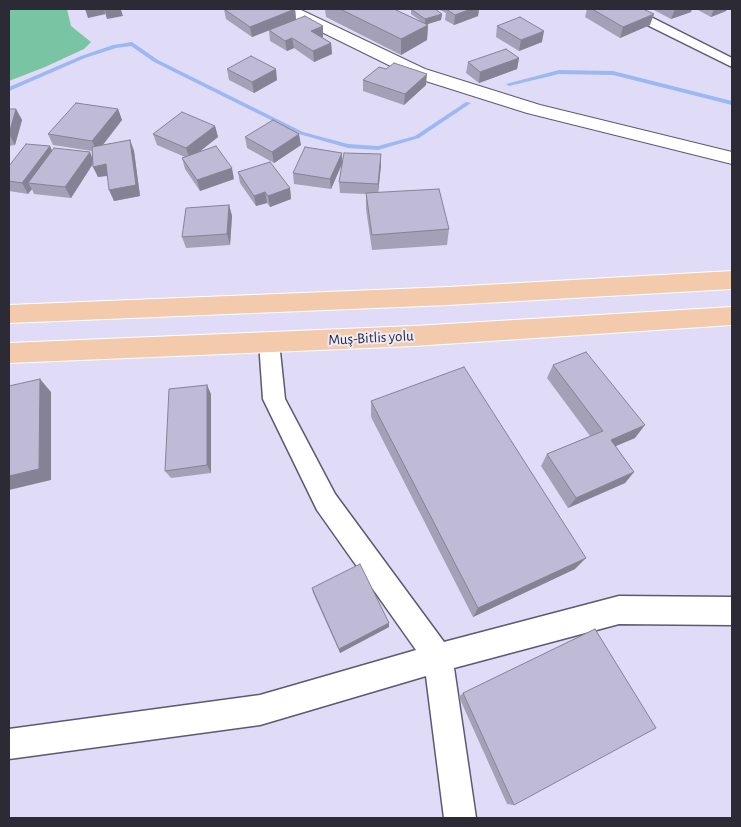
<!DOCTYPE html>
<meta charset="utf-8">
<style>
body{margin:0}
#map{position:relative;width:741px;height:827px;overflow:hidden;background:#e0dbf7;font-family:"Alegreya Sans",sans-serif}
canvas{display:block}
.frame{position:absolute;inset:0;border:10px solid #2c2a34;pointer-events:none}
</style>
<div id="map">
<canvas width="741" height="827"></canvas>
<div class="frame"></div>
</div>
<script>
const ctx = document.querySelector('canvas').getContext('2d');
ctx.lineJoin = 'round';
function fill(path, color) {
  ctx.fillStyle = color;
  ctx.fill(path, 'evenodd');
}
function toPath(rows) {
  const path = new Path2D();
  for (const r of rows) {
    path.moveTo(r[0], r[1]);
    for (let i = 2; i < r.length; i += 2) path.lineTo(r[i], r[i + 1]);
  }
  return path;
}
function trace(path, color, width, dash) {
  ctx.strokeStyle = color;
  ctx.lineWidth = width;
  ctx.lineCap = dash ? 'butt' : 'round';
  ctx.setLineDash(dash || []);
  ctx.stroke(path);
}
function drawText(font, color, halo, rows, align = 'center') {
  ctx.font = font + ' "Alegreya Sans",sans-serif';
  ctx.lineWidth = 4;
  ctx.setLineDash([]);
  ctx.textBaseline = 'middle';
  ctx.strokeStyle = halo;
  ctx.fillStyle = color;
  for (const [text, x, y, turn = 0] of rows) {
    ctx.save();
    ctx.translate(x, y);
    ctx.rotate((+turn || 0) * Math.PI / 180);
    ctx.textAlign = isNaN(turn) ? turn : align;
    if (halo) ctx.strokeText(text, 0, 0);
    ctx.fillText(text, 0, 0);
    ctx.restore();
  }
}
fill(toPath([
 [9,9,67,9,71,26,91,42,84,49,45,67,9,81]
]), '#79c5a3');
fill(toPath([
 [132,42,158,60,303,132,348,144,378,146,415,136,466,102,471,103,419,138,378,150,348,148,299,134,154,62,131,46,116,48,85,58,9,91,9,87,81,56,113,45,132,42],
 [559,70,613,71,732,101,732,105,613,75,559,74,509,86,506,84,559,70]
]), '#9cb8f2');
const street = toPath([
 [620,9,635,9,732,58,732,67,621,12,620,9],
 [269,334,276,336,279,342,285,399,335,494,444,642,619,596,732,597,732,625,619,624,454,668,476,818,444,818,426,676,260,725,9,759,9,729,260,695,416,650,317,510,263,399,259,342,262,336,269,334]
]);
const secondary = toPath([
 [279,9,299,9,425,69,540,105,732,152,732,164,527,113,413,77,281,12,279,9]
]);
const highway = toPath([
 [732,271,732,289,448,305,9,323,9,305,448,287,732,271],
 [732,307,732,325,414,346,9,363,9,343,414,326,732,307]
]);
trace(street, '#5e5971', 3);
trace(secondary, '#5e5971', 2);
trace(highway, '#fff', 2);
fill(street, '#fff');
fill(secondary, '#fff');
fill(highway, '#f3caab');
fill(toPath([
 [224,9,295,9,296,19,323,37,322,37,331,43,332,54,314,62,294,48,287,51,270,41,269,30,252,37,226,19],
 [325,9,396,9,398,11,422,22,411,14,411,9,442,14,441,20,426,24,428,25,427,40,401,55,326,17],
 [438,9,479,9,478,16,454,25,445,20,446,13],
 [587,9,643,9,650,25,620,38,585,17],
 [652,9,692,9,691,12,671,19],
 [696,9,727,9,726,11,711,17],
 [497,26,542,42,519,51,496,37],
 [519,58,517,69,479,83,466,73,468,62],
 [227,69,277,80,254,93,229,80],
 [386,69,426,85,404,105,363,91,363,80],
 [9,109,16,109,22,120,15,145,9,146],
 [118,109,122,120,103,145,130,140,134,151,140,196,114,201,108,176,98,177,93,164,71,198,34,194,32,189,28,194,9,191,9,166,50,146,52,151,93,158,92,151,53,145,48,134],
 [215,126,218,137,199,152,234,179,200,191,185,169,182,158,185,157,157,145,153,134],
 [245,137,301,145,274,163,247,148],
 [342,153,342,163,381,165,378,192,449,229,447,245,372,250,366,209,366,194,340,193,339,182,342,164,331,189,294,184,293,173],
 [238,172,290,188,291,199,270,207,267,203,256,206,240,183],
 [229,205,232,216,230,245,186,248,182,237],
 [553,365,635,438,615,446,634,472,625,483,568,508,541,466,547,454,590,436,547,378],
 [211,394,211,473,171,478,165,471],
 [371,401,575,569,473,617,371,417],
 [312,588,389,623,389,627,340,653,313,593],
 [463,693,514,805,507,804,459,697]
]), '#a4a0b7');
fill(toPath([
 [85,9,104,9,106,14,88,18],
 [104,9,126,9,121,10,123,16,107,19],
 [295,9,296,20,252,37,250,27],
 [471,9,479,9,478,16,454,25,455,15],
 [675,9,692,9,691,12,671,19],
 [714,9,727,9,726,11,711,17],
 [442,14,441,20,425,25,425,19],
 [654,14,650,25,620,38,623,27],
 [428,25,427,40,401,55,401,39],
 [323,26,323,37,312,41,311,31],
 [544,31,542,42,519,51,521,40],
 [292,38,294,48,287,51,285,41],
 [331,43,332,54,314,62,313,51],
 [519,58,517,69,479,83,480,72],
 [276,69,277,80,254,93,252,82],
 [427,74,426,85,404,105,405,94],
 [16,109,22,120,15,145,9,134],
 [118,109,122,120,97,152,92,141],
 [215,126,218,137,190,159,186,148],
 [299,134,301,145,274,163,272,152],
 [130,140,134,151,140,196,114,201,109,190],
 [50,146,55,157,28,183,32,189,28,194,22,183],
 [90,152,94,162,71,198,65,187],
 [342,153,342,164,331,189,330,179],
 [381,154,381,165,378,194,378,184],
 [106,164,111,175,98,177,93,167],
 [232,168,234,179,200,191,197,180],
 [290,188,291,199,270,207,268,196],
 [265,192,267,203,256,206,254,196],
 [229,205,232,216,230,245,227,234],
 [40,379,51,392,51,480,9,490,9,476],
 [207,385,211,394,211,473,207,465],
 [645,425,635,438,602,452,611,440],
 [634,472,625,483,568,508,576,498],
 [586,558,575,569,473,617,478,608],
 [389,623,389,627,340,653,339,649]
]), '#868295');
const building = toPath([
 [224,9,295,9,250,27,224,9],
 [340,9,396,9,398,10,396,10,428,25,401,39,340,9],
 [411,9,435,9,442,14,425,19,411,9],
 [446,9,471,9,455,15,446,9],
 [592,9,643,9,654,14,623,27,592,9],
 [305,16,323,26,311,31,331,43,313,51,292,38,285,41,269,30,305,16],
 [520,17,544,31,521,40,497,26,520,17],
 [506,49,519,58,480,72,468,62,506,49],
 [251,56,276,69,252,82,227,69,251,56],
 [394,63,427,74,405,94,363,80,379,67,386,69,394,63],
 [76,103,118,109,92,141,48,134,76,103],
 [9,109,16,109,9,134,9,109],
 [182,112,215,126,186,148,153,134,182,112],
 [273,120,299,134,272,152,245,137,273,120],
 [130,140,136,185,109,190,106,164,93,167,92,147,130,140],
 [26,144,50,146,22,183,9,181,9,166,26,144],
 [216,146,232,168,197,180,182,158,216,146],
 [305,147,342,153,330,179,293,173,305,147],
 [54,148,90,152,65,187,28,183,54,148],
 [344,153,381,154,378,184,339,182,344,153],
 [270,162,290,188,268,196,265,192,254,196,238,172,270,162],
 [439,189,449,229,372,235,366,193,439,189],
 [229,205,227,234,182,237,186,208,229,205],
 [586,352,645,425,611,440,634,472,576,498,547,454,603,431,553,365,586,352],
 [464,367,586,558,478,608,371,401,464,367],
 [40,379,39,469,9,476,9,386,40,379],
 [207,385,207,465,165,471,169,389,207,385],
 [360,564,389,623,339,649,312,588,360,564],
 [595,629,656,728,514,805,463,693,595,629]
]);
fill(building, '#bfbad5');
trace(building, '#868295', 1);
drawText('15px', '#2c2a34', '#edeafa', [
 ["Muş-Bitlis yolu",371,338,-3]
]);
</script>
